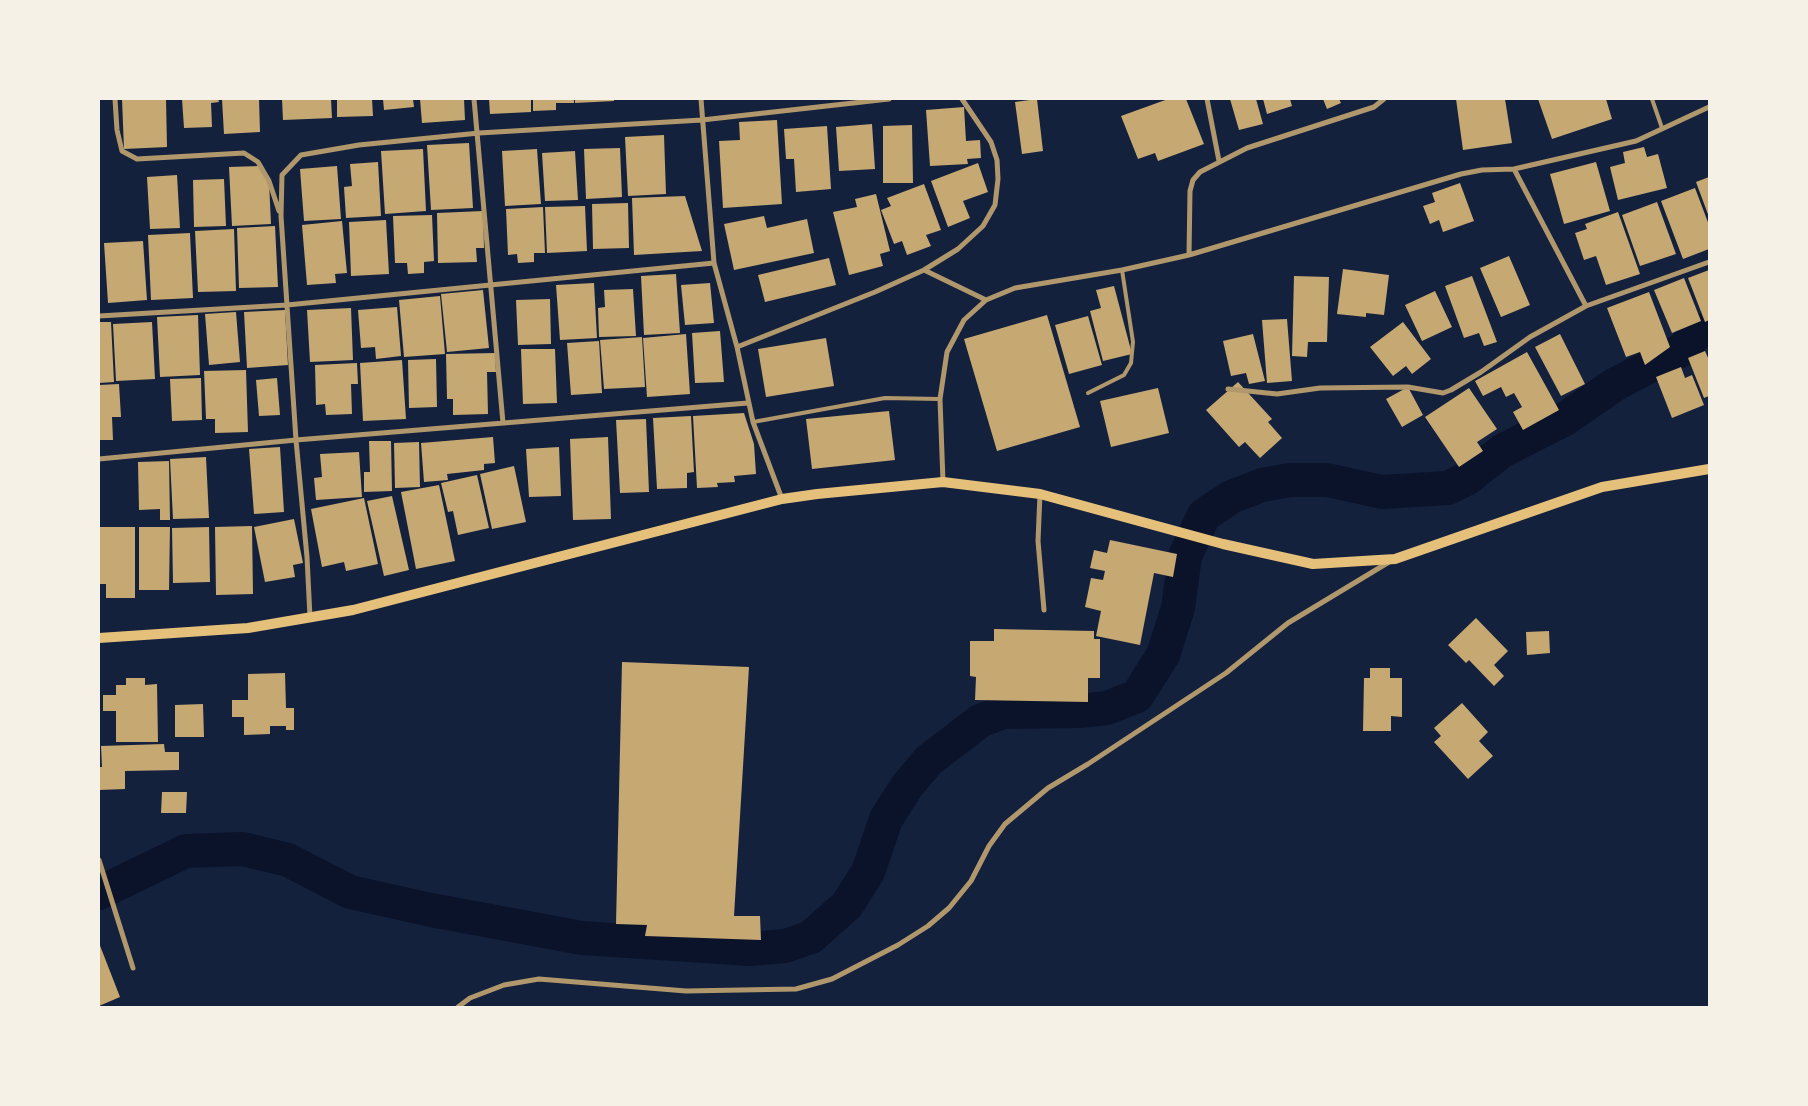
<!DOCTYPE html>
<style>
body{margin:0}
#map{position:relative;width:1808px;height:1106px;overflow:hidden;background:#14213d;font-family:"Public Sans",sans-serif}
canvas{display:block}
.frame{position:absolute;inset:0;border:100px solid #f6f1e7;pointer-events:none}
</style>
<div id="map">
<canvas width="1808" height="1106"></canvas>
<div class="frame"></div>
</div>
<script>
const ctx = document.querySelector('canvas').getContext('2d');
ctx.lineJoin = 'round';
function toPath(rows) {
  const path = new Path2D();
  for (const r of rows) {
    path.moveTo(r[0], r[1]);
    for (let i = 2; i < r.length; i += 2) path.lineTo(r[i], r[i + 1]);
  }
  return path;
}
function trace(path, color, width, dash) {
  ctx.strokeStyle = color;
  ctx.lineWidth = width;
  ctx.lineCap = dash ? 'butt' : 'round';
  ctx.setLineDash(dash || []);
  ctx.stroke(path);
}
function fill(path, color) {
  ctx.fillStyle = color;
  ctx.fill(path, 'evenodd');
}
trace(toPath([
 [99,893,186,851,243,849,288,860,350,892,431,910,582,938,750,949,785,946,811,937,847,905,868,872,886,819,907,786,929,760,980,721,1003,712,1080,711,1107,708,1137,696,1163,655,1178,608,1185,556,1204,515,1231,497,1262,485,1290,480,1327,480,1382,492,1448,488,1468,478,1502,451,1565,419,1614,385,1683,349,1699,331,1709,329]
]), '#0b132b', 34);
fill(toPath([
 [122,99,166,99,167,147,124,149],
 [182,99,218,99,219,102,211,103,212,127,184,128],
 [222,99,259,99,260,132,224,134],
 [282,99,331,99,332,118,283,120],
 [337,99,372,99,373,116,337,117],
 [383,99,413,99,414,107,384,110],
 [420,99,464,99,465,120,422,123],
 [489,99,531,99,531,112,490,114],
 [533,99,574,99,574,103,556,103,556,110,533,111],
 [575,99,614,99,614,101,575,103],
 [1037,99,1043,151,1022,154,1015,102],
 [1168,99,1186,99,1204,144,1158,161,1155,153,1138,159,1121,116],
 [1230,99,1256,99,1263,124,1239,130],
 [1263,99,1290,99,1292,106,1267,114],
 [1323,99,1339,99,1341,103,1327,109],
 [1456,99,1505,99,1512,143,1463,150],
 [1538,99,1606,99,1612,119,1552,139],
 [964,107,966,141,980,140,981,158,967,159,968,164,930,166,926,110],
 [777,120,782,204,723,208,719,141,740,140,739,122],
 [872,124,875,169,839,171,836,127],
 [912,125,913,183,883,183,883,126],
 [827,126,831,189,796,192,794,159,786,159,784,129],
 [664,135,666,194,628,196,625,137],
 [469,143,473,208,431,210,427,145],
 [1644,147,1647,157,1658,154,1667,188,1618,200,1610,167,1625,163,1623,152],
 [620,148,622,197,586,199,584,149],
 [423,149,426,211,385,214,381,151],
 [537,149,541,204,505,206,502,151],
 [575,151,578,200,545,201,542,153],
 [378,162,381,216,346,218,344,187,352,186,350,164],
 [1596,162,1610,211,1564,224,1550,174],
 [978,163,988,192,963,201,970,218,948,227,931,181],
 [260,166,269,182,271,224,232,226,229,167],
 [337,166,341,219,304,221,300,169],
 [177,175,180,228,150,229,147,177],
 [1709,177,1709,217,1696,182],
 [224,179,226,226,194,227,193,180],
 [1460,183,1474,221,1443,232,1439,220,1430,224,1423,206,1435,202,1432,193],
 [924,184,941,230,926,235,931,246,907,255,902,241,894,244,881,210,891,206,887,198],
 [1695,188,1709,225,1709,249,1683,259,1661,201],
 [876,194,890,251,880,254,883,266,849,275,833,212,857,207,855,199],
 [685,196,702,251,634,255,632,198],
 [1657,202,1676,254,1640,266,1622,215],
 [628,203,629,248,593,249,592,204],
 [585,206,587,251,547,253,545,207],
 [543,207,545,253,534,253,534,262,518,263,517,254,508,255,506,209],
 [483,211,484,248,476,248,477,262,438,263,437,213],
 [1618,212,1640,274,1606,285,1596,256,1584,260,1575,233,1587,229,1585,224],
 [432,215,434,261,424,262,424,273,408,274,407,263,395,263,393,216],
 [764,216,767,228,807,219,814,253,734,270,724,224],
 [386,220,389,274,351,276,349,222],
 [342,221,347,273,335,274,336,283,307,285,302,225],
 [275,226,278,287,239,288,237,228],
 [234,229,236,291,198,292,195,231],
 [190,233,193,298,151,300,148,235],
 [143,241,147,300,108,303,104,243],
 [1509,256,1530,305,1501,317,1480,268],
 [829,258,836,285,765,302,758,275],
 [1343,269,1389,275,1384,315,1366,313,1366,317,1337,314],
 [1709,270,1709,320,1705,322,1688,278],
 [676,274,680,333,644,335,641,276],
 [1294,276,1329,277,1327,342,1308,342,1307,357,1292,356],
 [1472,276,1497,342,1484,346,1479,333,1464,338,1445,286],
 [1684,278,1701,321,1672,333,1654,290],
 [594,283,597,338,560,340,556,285],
 [710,283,714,323,685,325,681,285],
 [1114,286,1132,354,1103,361,1090,311,1101,308,1096,290],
 [633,289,636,336,599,337,598,308,605,307,604,290],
 [483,290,489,348,447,352,441,294],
 [1435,291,1452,327,1422,341,1405,305],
 [1649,292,1670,347,1645,365,1640,352,1626,357,1607,308],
 [440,296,445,354,404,357,399,300],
 [550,299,551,344,518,345,516,300],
 [397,307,401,356,376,359,375,347,361,348,358,310],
 [351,308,353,360,310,362,307,310],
 [285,310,288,365,247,368,244,312],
 [236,312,240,362,209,365,205,314],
 [198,315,200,375,160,377,157,317],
 [1047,315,1080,427,997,451,964,339],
 [1088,316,1102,365,1069,374,1055,325],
 [1287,319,1292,381,1267,383,1262,320],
 [99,322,111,322,114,382,99,383],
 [152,322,155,379,116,381,113,324],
 [1403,322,1431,359,1412,374,1406,366,1393,376,1370,347],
 [720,331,724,382,695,383,692,333],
 [686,334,690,394,647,397,643,338],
 [1253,334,1265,381,1249,384,1246,373,1231,376,1223,341],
 [1560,334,1585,384,1561,396,1535,347],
 [642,337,645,387,604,389,600,340],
 [826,338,834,386,766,397,758,349],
 [599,341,602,393,571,395,567,343],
 [521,349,555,349,557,403,523,404],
 [1705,351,1709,360,1709,396,1704,398,1688,358],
 [1527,352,1559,410,1523,430,1513,412,1522,407,1514,393,1506,397,1501,387,1483,396,1475,381],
 [495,353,496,372,487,372,488,414,453,415,453,399,447,399,446,354],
 [436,359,437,407,409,408,408,360],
 [402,360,406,419,363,421,360,363],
 [357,363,358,384,351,384,352,414,326,415,325,404,316,405,315,365],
 [1681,367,1685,378,1692,375,1704,405,1672,418,1656,377],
 [246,370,248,432,215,433,215,419,206,419,204,371],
 [201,378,202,420,172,421,170,379],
 [277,378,280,415,259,416,256,380],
 [1238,382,1272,419,1268,422,1282,438,1260,458,1245,442,1239,447,1206,410],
 [119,384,121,417,112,417,113,440,99,440,99,385],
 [1408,387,1423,415,1402,427,1386,399],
 [1158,388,1169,433,1111,447,1100,401],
 [1469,388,1497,429,1477,442,1483,451,1459,467,1425,417],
 [889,411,895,460,812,469,806,419],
 [744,413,754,444,756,474,734,476,735,482,717,483,718,487,697,488,693,416],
 [691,416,694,472,687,473,687,488,657,489,653,418],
 [646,419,649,492,620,493,616,420],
 [493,437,495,463,484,464,484,470,447,474,448,480,424,482,421,443],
 [608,437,611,519,573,520,570,439],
 [369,441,391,441,392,491,364,492,364,472,370,472],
 [419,442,420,487,395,488,394,443],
 [280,447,284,512,254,514,249,449],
 [559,447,561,496,529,497,526,449],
 [359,452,362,497,316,500,314,478,322,477,320,454],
 [206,457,209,518,173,519,170,459],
 [169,461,170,520,160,520,160,509,139,510,138,462],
 [514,466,526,522,492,529,480,474],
 [477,475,489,528,458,535,453,511,448,512,441,483],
 [439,485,455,561,416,569,401,492],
 [392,496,409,570,384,576,367,501],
 [364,498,378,564,346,571,344,562,322,567,311,509],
 [294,519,303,563,293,565,295,577,265,582,254,527],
 [252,526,253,594,216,595,215,527],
 [99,527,135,527,135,598,106,598,106,584,99,584],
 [139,527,170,527,169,590,139,590],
 [209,527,210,582,173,583,172,528],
 [1110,540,1177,554,1173,577,1154,573,1140,645,1096,636,1101,611,1085,607,1091,578,1103,580,1105,571,1090,568,1094,550,1107,553],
 [1476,618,1508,651,1494,665,1504,676,1494,686,1469,660,1466,663,1448,645],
 [994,629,1094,631,1094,639,1100,639,1100,678,1088,678,1088,702,975,700,976,677,970,676,970,641,994,641],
 [1549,631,1550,653,1527,655,1526,632],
 [622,662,749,667,734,916,760,916,761,940,645,936,647,925,616,924],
 [1370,668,1390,668,1390,678,1402,678,1402,717,1391,716,1391,731,1363,731,1364,678,1370,678],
 [285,673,286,708,294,708,294,730,286,730,286,726,270,726,270,734,244,735,244,717,232,717,232,700,248,700,248,674],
 [126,678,145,678,145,685,157,684,158,742,116,742,116,711,103,711,103,695,116,695,116,685,126,685],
 [1462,703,1488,732,1479,741,1493,756,1468,779,1434,742,1441,736,1434,728],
 [203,704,204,737,175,737,175,705],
 [164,744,165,752,179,752,179,770,125,771,125,789,99,790,99,767,102,767,101,746],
 [162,792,187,792,186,813,161,813],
 [99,943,120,997,99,1006]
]), '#c6a872');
trace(toPath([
 [1652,99,1662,128],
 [1088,393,1124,375,1131,363,1133,342,1122,270],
 [753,422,885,398,940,399]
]), '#b1986c', 4);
trace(toPath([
 [115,99,117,130,122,151,137,159,244,153,258,162,269,181,279,211],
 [474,99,503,423],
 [701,99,714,263,737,347,753,422,782,499],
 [1207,99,1219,161],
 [1514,169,1586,306],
 [1189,255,1190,191,1193,180,1200,172,1247,148,1374,107,1384,99],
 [924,270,986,300],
 [99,316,287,305,714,263],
 [737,347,875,292,924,270,958,249,983,226,995,205,998,179,997,160,991,142,962,99],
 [1228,389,1277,394,1320,388,1408,387,1443,393,1451,390,1481,372,1530,337,1586,306,1709,262],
 [99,459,296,440,748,403],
 [943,482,940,399,947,352,964,320,986,300,1015,288,1122,270,1189,255,1461,174,1482,170,1514,169,1636,141,1709,107],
 [1040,494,1038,541,1044,610],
 [310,617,307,557,296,440,281,216,282,175,301,155,359,145,479,133,702,120,889,99],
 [99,860,133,968],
 [458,1007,470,998,504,985,539,979,686,991,796,989,832,979,898,945,928,926,949,908,971,881,989,846,1005,824,1048,788,1088,764,1226,673,1288,623,1389,562]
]), '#b1986c', 5);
trace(toPath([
 [99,638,248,628,353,610,782,499,817,494,943,482,1040,494,1223,544,1313,564,1395,559,1602,487,1709,469]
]), '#e5c07b', 10);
</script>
